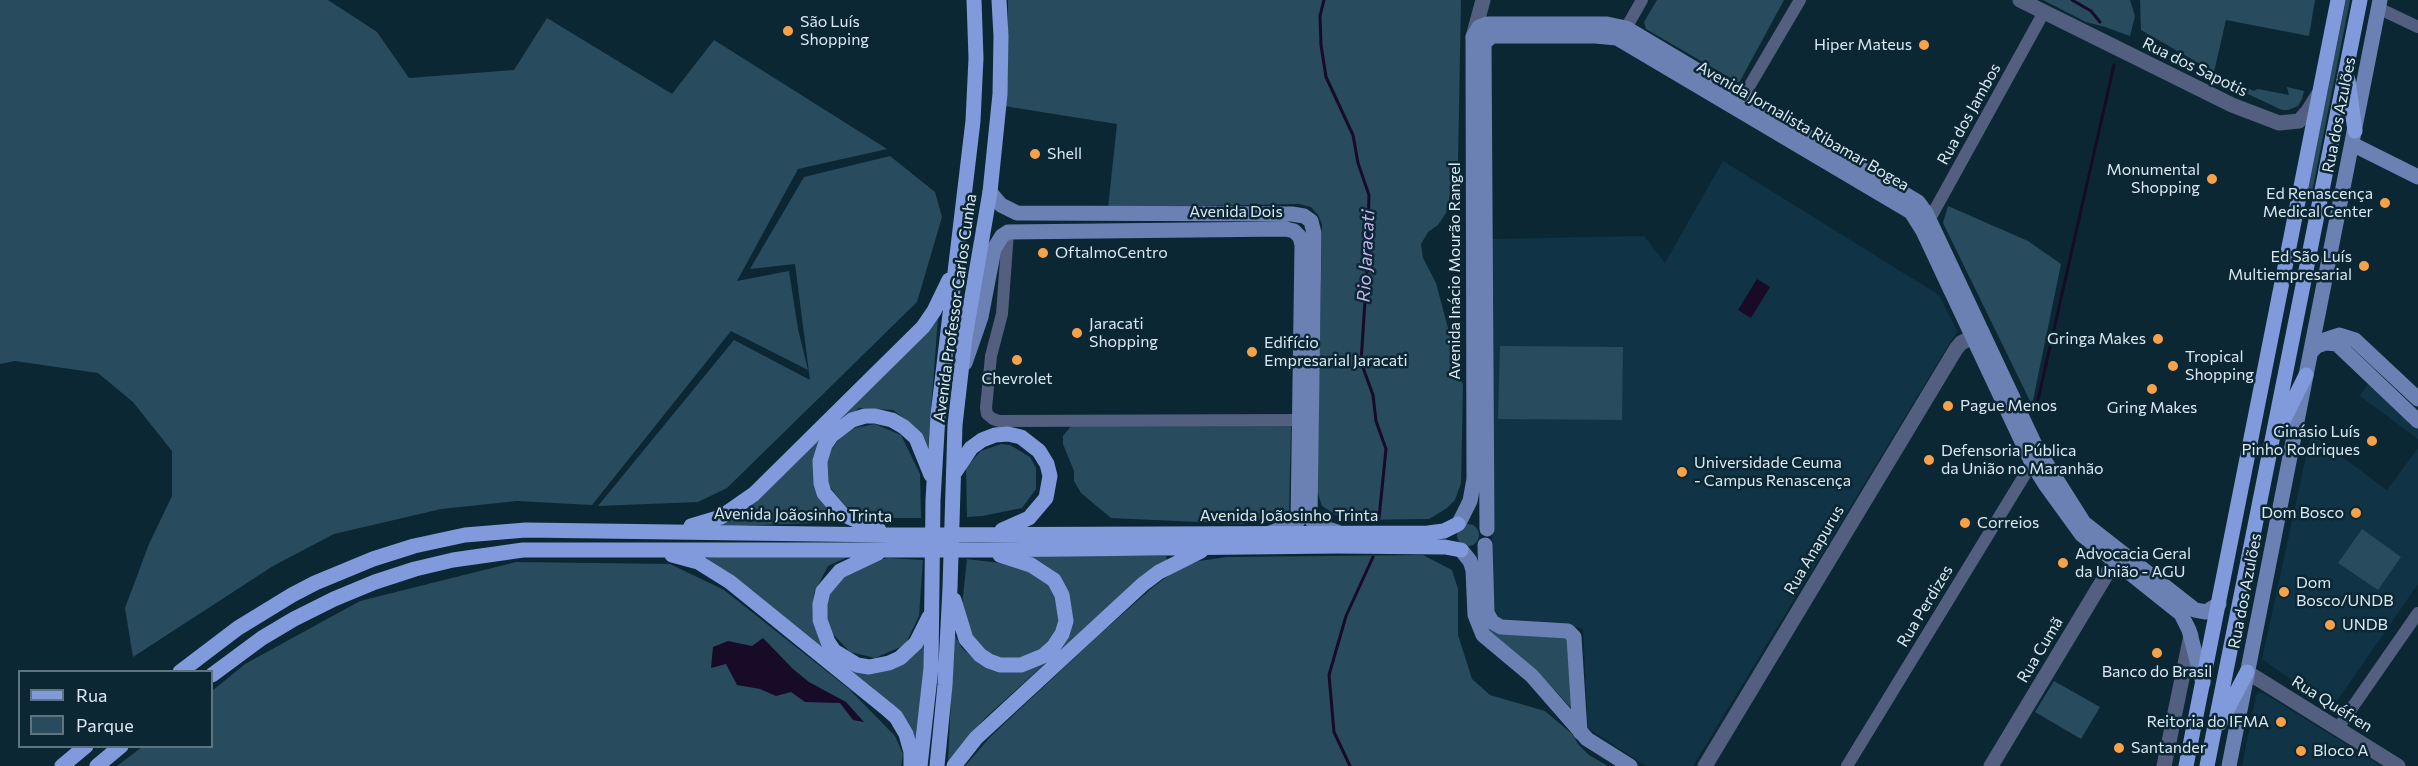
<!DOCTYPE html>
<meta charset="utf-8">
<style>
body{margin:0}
#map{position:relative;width:2418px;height:766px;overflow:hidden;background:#0c2734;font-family:Commissioner,sans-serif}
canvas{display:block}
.legend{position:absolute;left:18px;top:670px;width:195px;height:78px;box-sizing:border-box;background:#0c2734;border:2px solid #5e7480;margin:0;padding:8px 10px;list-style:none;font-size:18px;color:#d9e8f1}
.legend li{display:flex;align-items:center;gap:12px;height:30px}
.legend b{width:30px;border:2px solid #5e7480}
</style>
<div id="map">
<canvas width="2418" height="766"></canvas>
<ul class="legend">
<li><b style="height:8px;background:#809adb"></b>Rua</li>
<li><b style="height:16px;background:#284b5e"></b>Parque</li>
</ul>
</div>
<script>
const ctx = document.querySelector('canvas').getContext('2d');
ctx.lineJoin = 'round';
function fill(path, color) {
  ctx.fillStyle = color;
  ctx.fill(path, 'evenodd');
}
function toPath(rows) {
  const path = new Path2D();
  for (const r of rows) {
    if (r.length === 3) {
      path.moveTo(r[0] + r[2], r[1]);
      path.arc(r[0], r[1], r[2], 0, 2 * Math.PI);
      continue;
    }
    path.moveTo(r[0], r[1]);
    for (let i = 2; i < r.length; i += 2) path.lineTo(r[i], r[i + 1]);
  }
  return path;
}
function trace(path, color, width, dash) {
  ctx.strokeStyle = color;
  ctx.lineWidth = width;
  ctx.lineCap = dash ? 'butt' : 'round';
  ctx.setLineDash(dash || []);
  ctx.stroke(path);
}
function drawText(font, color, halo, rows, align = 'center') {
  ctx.font = font + ' Commissioner,sans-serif';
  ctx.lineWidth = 5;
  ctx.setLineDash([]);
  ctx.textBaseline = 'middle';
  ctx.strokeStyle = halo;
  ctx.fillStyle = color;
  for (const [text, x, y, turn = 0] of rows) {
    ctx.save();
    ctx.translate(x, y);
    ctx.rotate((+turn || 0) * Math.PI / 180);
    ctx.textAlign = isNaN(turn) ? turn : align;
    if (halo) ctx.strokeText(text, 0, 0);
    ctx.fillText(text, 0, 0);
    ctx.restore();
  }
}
fill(toPath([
 [1723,161,1939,295,1957,331,1693,766,1646,766,1588,728,1583,628,1504,623,1492,613,1491,239,1644,236,1665,263],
 [2369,382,2418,428,2418,439,2360,396],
 [2311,434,2387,490,2418,448,2418,584,2332,708,2262,659],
 [2259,692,2265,694,2381,766,2242,766,2256,696]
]), '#103445');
fill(toPath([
 [0,0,328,0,377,32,409,78,514,70,547,18,672,94,714,40,887,149,798,169,737,281,789,271,798,329,808,370,731,331,592,505,517,501,441,509,334,534,273,566,133,657,125,608,149,544,172,496,172,451,133,402,98,373,15,361,0,364],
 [1008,0,1461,0,1458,163,1446,213,1438,225,1428,232,1421,244,1423,258,1436,283,1463,385,1461,483,1455,500,1447,508,1429,519,1350,520,1336,515,1322,506,1317,491,1322,224,1318,215,1311,207,1299,204,1108,208,1117,124,1004,106,1008,76],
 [1657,0,1784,0,1739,83,1646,29,1644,22],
 [2043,0,2130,0,2135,16,2130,36,2105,27,2086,22],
 [2140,0,2315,0,2309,36,2226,20,2214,72,2141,30],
 [2346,0,2350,0,2312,192,2307,191],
 [2236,83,2254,91,2258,89,2289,95,2287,87,2304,91,2302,99,2298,106,2288,110,2282,110,2233,87],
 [890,156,935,192,942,217,917,302,727,488,698,502,598,506,734,340,810,380,795,264,750,269,804,177],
 [1948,206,2028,241,2061,264,2032,405,1943,223],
 [938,318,928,450,915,427,893,410,859,408,821,440,813,458,817,495,841,522,705,527,726,520],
 [1500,346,1623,347,1622,420,1498,419],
 [875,424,901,435,920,474,921,518,878,518,846,507,826,482,828,455,840,437,855,428],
 [1291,425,1289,515,1285,518,1265,518,1242,524,1111,518,1081,493,1074,481,1074,471,1063,444,1063,436,1071,426],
 [1001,444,1010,445,1030,457,1036,468,1036,489,1022,508,982,516,967,517,966,467,981,451],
 [1468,535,11],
 [2362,529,2401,557,2378,590,2338,563],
 [748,554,852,555,828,566,814,593,812,620,820,640,862,671,923,644,925,671,916,754,873,688,706,558],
 [1423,555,1452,570,1458,589,1458,635,1472,679,1490,695,1545,711,1572,734,1578,744,1589,755,1608,766,965,766,990,737,1100,634,1153,587,1176,570,1199,561,1227,557],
 [1046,556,1166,556,1167,560,1144,574,985,718,948,762,954,634,962,648,980,664,992,670,1005,672,1065,636,1054,571,1031,557],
 [888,558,923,560,919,616,905,645,875,658,850,652,830,631,823,607,836,580,858,564],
 [967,559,1015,565,1035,571,1054,590,1060,614,1054,635,1037,652,1015,659,1003,659,991,655,974,640,962,606],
 [516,562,670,564,724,590,849,689,895,736,903,754,901,766,117,766,142,747,212,746,212,691,245,664,360,601],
 [1490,627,1568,638,1573,710,1540,674,1497,640,1488,630],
 [2054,681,2100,707,2081,739,2035,712]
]), '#284b5e');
fill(toPath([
 [1757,279,1770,287,1751,318,1738,310],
 [763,638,793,669,809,682,846,702,864,722,853,720,840,703,805,702,791,692,776,696,760,689,737,685,726,664,711,668,713,647,728,641,752,646]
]), '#180b28');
trace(toPath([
 [1324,0,1320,16,1321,45,1326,77,1353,135,1358,163,1369,195,1367,270,1361,362,1373,395,1376,421,1386,449,1379,518],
 [2072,0,2091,11,2100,22],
 [2037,404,2114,65],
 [1350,766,1334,732,1329,675,1346,616,1373,557]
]), '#180b28', 3);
trace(toPath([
 [2378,8,2418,27],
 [1626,28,1642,0],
 [1743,97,1800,0],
 [1927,224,2044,12],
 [1008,232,1002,314,991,356,986,408,987,414,993,419,999,421,1300,420],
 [2338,728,2418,613],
 [1847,766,2032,463]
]), '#525f7f', 12);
trace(toPath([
 [2020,0,2232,105,2279,123,2299,121,2308,111,2318,95],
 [1473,37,1483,0],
 [2247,672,2398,766],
 [1705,766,1956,349,1961,343,1982,332],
 [1991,766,2120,552],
 [2164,766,2191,635]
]), '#525f7f', 15);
trace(toPath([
 [2352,144,2418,177],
 [990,192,1001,205,1017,213,1292,214,1304,216,1311,221,1314,233,1310,517,1315,525,1337,532],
 [2324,340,2339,335,2355,340,2418,399],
 [2311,352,2317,346,2326,343,2337,344,2418,421],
 [965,363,981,317,994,249,1002,236,1008,232,1286,229,1294,231,1300,237,1302,245,1298,521,1294,524,1270,533],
 [1459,523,1470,501,1474,479,1473,37,1479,27,1487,24,1607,24,1626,28,1918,202,1926,213,2036,447,2084,523,2195,610,2206,612,2219,604],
 [1487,529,1484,43,1492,36,1595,36,1617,38,1911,212,1923,231,2032,463,2045,484,2082,535,2181,614,2189,630,2203,683],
 [1485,545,1487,613,1492,622,1501,627,1568,631,1574,637,1580,732],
 [1462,551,1470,561,1473,570,1475,615,1483,635,1532,676,1587,739,1630,766],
 [2229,766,2380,0]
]), '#6c81b3', 15);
trace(toPath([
 [2348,80,2355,131],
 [2280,427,2306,375],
 [955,472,971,448,982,440,995,435,1008,434,1021,437,1039,451,1047,464,1050,476,1046,498,1029,518,1002,530],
 [691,526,721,517,754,494,923,327,934,311,949,280],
 [879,530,842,514,824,493,821,483,820,461,825,445,832,435,852,420,865,416,875,416,892,420,904,427,916,438,931,475],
 [878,553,840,571,823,591,820,604,820,620,828,642,834,651,857,665,869,667,889,663,900,658,916,643,929,617],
 [672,555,698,562,730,582,888,710,896,717,906,734,911,752,911,766],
 [954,600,966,639,980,655,989,661,1000,665,1021,665,1043,656,1054,646,1062,634,1066,621,1062,595,1054,580,1031,565,1000,555],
 [180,672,238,628,292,595,315,583,373,559,414,546,465,535,526,530,890,535,1428,533,1444,531,1458,524],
 [212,675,262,638,294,619,334,599,375,582,415,569,453,560,523,550,980,550,1337,546,1445,547,1461,550],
 [2220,723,2247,672],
 [62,766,86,746],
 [97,766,121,746],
 [920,766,931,668,933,500,938,415,973,121,976,58,974,0],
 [937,766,945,685,950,588,955,425,965,337,990,192,1000,94,1001,36,999,0],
 [954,766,976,738,1143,584,1159,572,1201,551],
 [2186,766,2338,0],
 [2207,766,2360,0]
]), '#809adb', 15);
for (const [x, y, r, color] of [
 [788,31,6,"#f7a248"],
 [1924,45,6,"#f7a248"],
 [1035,154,6,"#f7a248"],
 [2212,179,6,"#f7a248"],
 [2385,203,6,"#f7a248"],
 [1043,253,6,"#f7a248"],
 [2364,266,6,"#f7a248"],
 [1077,333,6,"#f7a248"],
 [2158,339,6,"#f7a248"],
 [1252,352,6,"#f7a248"],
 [1017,360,6,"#f7a248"],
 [2173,366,6,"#f7a248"],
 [2152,389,6,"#f7a248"],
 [1948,406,6,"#f7a248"],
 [2372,441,6,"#f7a248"],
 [1929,460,6,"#f7a248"],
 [1682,472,6,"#f7a248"],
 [2356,513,6,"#f7a248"],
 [1965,523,6,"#f7a248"],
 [2063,563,6,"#f7a248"],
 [2284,592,6,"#f7a248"],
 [2330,625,6,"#f7a248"],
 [2157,653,6,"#f7a248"],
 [2281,722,6,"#f7a248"],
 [2119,748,6,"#f7a248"],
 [2301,751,6,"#f7a248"]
]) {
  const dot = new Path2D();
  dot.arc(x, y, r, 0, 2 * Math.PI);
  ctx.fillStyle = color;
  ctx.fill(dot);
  trace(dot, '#0c2734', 2);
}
drawText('16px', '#d9e8f1', '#0c2734', [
 ["São Luís",800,22],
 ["Shopping",800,40],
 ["Hiper Mateus",1912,45,"right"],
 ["Shell",1047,154],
 ["Monumental",2200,170,"right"],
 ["Shopping",2200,188,"right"],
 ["Ed Renascença",2373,194,"right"],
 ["Medical Center",2373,212,"right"],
 ["OftalmoCentro",1055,253],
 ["Ed São Luís",2352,257,"right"],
 ["Multiempresarial",2352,275,"right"],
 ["Jaracati",1089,324],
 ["Shopping",1089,342],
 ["Gringa Makes",2146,339,"right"],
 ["Edifício",1264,343],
 ["Empresarial Jaracati",1264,361],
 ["Tropical",2185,357],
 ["Shopping",2185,375],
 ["Chevrolet",1017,379,"center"],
 ["Pague Menos",1960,406],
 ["Gring Makes",2152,408,"center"],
 ["Ginásio Luís",2360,432,"right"],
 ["Pinho Rodriques",2360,450,"right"],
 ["Defensoria Pública",1941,451],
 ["da União no Maranhão",1941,469],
 ["Universidade Ceuma",1694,463],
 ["- Campus Renascença",1694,481],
 ["Dom Bosco",2344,513,"right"],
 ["Correios",1977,523],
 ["Advocacia Geral",2075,554],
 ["da União - AGU",2075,572],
 ["Dom",2296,583],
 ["Bosco/UNDB",2296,601],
 ["UNDB",2342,625],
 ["Banco do Brasil",2157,672,"center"],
 ["Reitoria do IFMA",2269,722,"right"],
 ["Santander",2131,748],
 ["Bloco A",2313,751]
], 'left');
drawText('16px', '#d9e8f1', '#0c2734', [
 ["Rua dos Sapotis",2195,67,26],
 ["Rua dos Jambos",1969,114,-61],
 ["Rua dos Azulões",2339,115,-79],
 ["Avenida Jornalista Ribamar Bogea",1803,126,30],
 ["Avenida Dois",1236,212],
 ["Avenida Inácio Mourão Rangel",1455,271,-90],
 ["Avenida Professor Carlos Cunha",955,308,-82],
 ["Avenida Joãosinho Trinta",803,515,1],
 ["Avenida Joãosinho Trinta",1289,516],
 ["Rua Anapurus",1814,550,-59],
 ["Rua dos Azulões",2245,591,-79],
 ["Rua Perdizes",1925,606,-59],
 ["Rua Cumã",2040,650,-59],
 ["Rua Quéfren",2332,704,32]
]);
drawText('italic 18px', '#c9b3f0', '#0c2734', [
 ["Rio Jaracati",1366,256,-87]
]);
</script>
